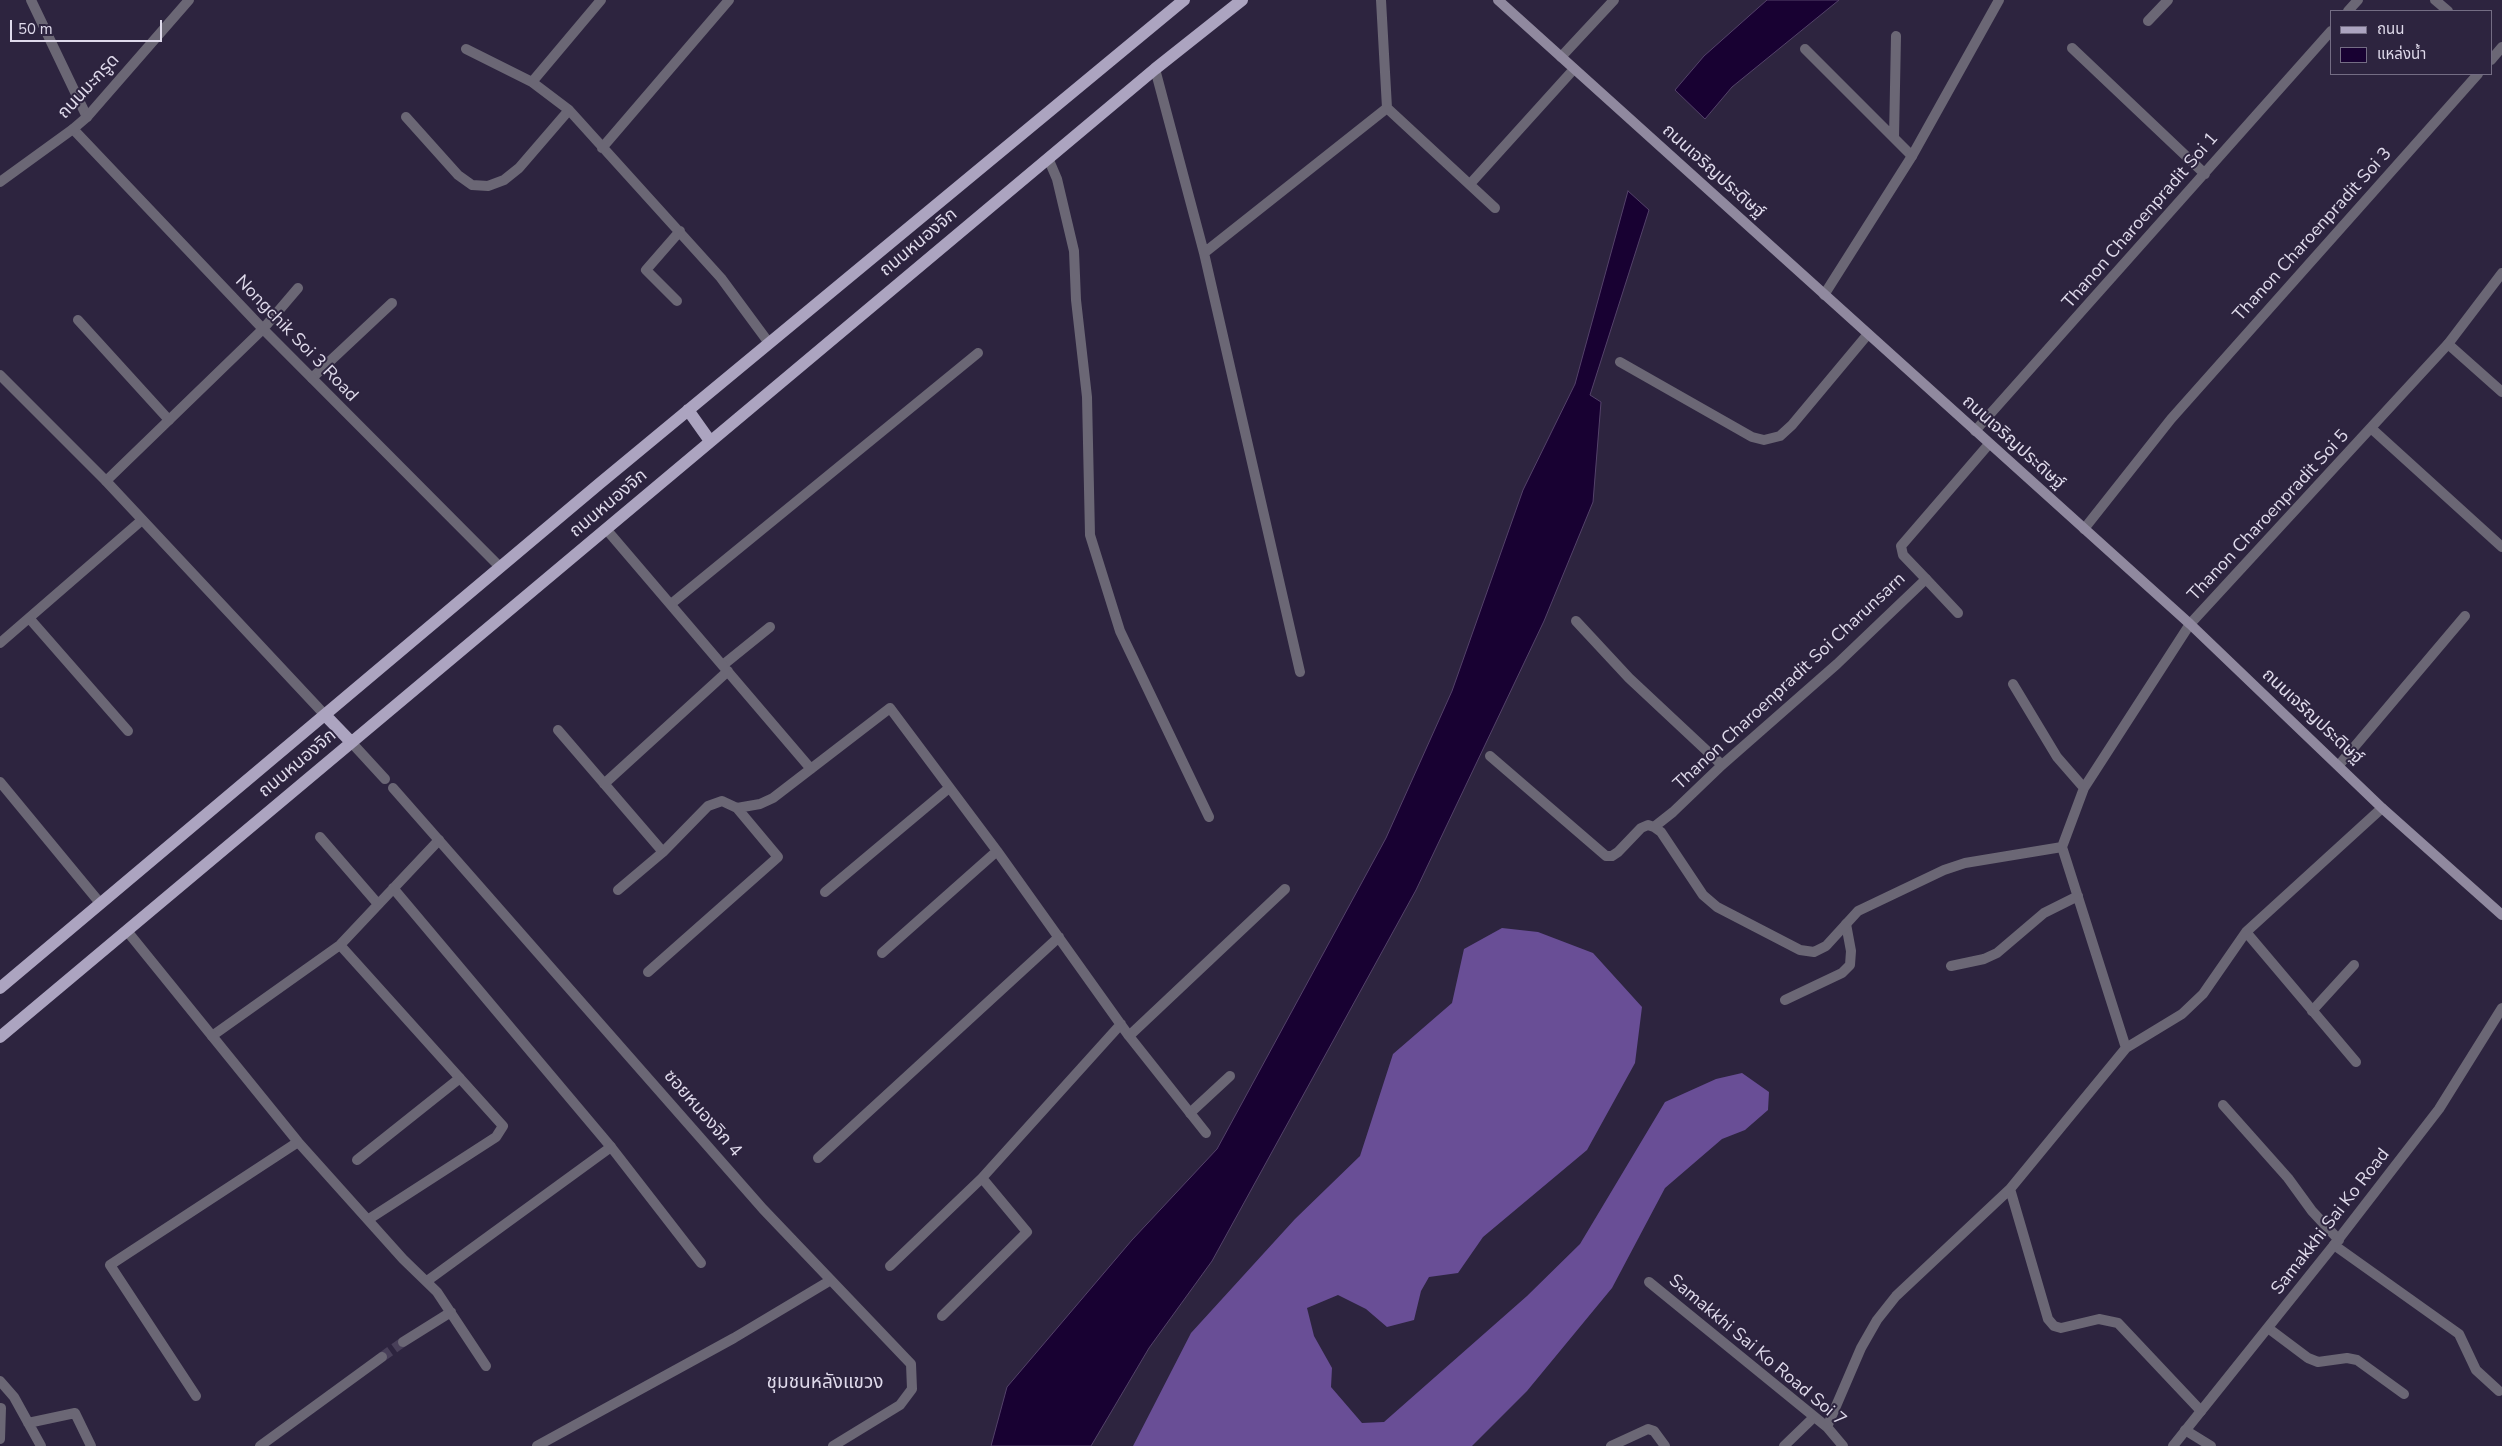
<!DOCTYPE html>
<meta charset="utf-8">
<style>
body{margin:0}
#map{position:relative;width:2502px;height:1446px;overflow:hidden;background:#2d243f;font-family:"Nunito Sans","Noto Sans Thai",sans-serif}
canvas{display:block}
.legend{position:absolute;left:2330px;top:10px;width:162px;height:65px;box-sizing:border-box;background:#2d243f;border:1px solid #746d84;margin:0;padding:6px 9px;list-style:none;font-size:15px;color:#dfdaeb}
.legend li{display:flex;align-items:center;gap:10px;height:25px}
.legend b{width:25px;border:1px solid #746d84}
.scale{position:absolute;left:10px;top:20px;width:152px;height:22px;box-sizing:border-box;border:2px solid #dfdaeb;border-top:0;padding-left:6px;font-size:15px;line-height:18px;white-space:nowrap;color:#dfdaeb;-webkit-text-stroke:4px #2d243f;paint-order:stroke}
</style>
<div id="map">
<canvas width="2502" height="1446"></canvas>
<ul class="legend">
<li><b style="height:6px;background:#aca4c0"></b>ถนน</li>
<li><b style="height:14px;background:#180132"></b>แหล่งน้ำ</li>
</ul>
<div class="scale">50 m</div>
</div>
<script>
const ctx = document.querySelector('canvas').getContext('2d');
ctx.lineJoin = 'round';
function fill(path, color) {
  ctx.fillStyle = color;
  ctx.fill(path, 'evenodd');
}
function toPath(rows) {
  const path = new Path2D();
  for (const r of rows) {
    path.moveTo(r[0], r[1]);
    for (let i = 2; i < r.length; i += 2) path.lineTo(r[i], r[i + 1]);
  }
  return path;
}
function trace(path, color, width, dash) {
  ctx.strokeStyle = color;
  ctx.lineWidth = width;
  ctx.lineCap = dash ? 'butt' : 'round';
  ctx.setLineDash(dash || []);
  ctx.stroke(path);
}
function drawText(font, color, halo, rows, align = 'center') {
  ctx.font = font + ' "Nunito Sans","Noto Sans Thai",sans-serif';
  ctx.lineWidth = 4;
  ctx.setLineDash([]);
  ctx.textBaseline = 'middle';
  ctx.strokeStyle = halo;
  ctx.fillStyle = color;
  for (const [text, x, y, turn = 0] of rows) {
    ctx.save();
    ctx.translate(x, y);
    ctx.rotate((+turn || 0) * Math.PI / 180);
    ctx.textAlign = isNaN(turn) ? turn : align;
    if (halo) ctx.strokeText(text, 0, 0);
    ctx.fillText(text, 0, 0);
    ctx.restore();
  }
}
fill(toPath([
 [1502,928,1538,932,1593,953,1642,1007,1635,1063,1587,1150,1483,1237,1458,1273,1429,1277,1421,1291,1414,1320,1387,1327,1366,1309,1338,1295,1307,1308,1314,1336,1332,1368,1331,1387,1362,1423,1384,1422,1527,1296,1580,1244,1665,1102,1716,1079,1742,1073,1769,1092,1768,1110,1745,1130,1722,1139,1665,1188,1612,1288,1527,1391,1472,1446,1133,1446,1191,1333,1295,1219,1360,1156,1393,1054,1452,1003,1464,949]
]), '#694e96');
const water = toPath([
 [1767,0,1839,0,1732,87,1705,119,1675,90,1704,56,1767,0],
 [1628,191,1649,210,1590,395,1601,402,1593,502,1544,621,1416,890,1212,1261,1149,1348,1091,1446,991,1446,1007,1387,1132,1240,1217,1149,1386,838,1452,691,1523,490,1575,384,1628,191]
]);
fill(water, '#180132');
trace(water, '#54426a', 1);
trace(toPath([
 [382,1357,403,1342]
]), '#483f59', 10, [10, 5]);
trace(toPath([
 [31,0,87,117],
 [466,49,532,82,569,110,721,278,769,343],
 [1805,49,1912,156],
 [532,82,601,0],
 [406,117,458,175,472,185,488,186,504,180,519,168,569,110],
 [1894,138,1896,36],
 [602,148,729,0],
 [677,301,646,270,680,231],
 [78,320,169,420],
 [2448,344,2502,392],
 [1620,362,1752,437,1764,440,1780,436,1792,425,1868,334],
 [312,378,392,303],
 [1926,579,1958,613],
 [671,604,978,353],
 [723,665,770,627],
 [2339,765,2465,616],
 [320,837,378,904],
 [393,888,611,1147],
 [340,945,503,1126,496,1137,369,1219],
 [1785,1000,1842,973,1850,965,1851,951,1846,924],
 [2312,1011,2354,965],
 [212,1036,340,945,439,840],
 [1190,1113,1230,1076],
 [357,1160,460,1078],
 [2268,1328,2308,1358,2318,1362,2347,1358,2357,1360,2404,1394],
 [0,1381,14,1397,41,1446],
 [28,1423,75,1413,91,1446],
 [0,1439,1,1408]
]), '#6b6775', 10);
trace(toPath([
 [1381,0,1387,108],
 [2435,0,2448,11],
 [2348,11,2358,0],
 [2148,21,2168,0],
 [2072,48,2205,174],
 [1561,57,1614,0],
 [2491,60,2502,47],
 [1155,69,1204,253,1300,672],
 [73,129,263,329,500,567],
 [1048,158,1057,179,1074,251,1076,300,1087,397,1090,535,1120,631,1209,817],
 [1470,184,1574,69],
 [1204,253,1387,108,1495,208],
 [1824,295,1912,156,1999,0],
 [2372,429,2502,547],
 [1975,431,2331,31],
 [106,481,263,329,298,288],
 [606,529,811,769],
 [2084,529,2171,419,2478,74],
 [29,618,128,731],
 [1576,621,1629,678,1722,765],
 [0,643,142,520],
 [2013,684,2057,757,2084,788],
 [558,730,663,852],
 [351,742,385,779],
 [1490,756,1606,856,1612,856,1618,852,1641,828,1648,825,1654,827,1661,832,1703,895,1717,907,1800,950,1814,952,1826,946,1858,911,1944,870,1965,863,2062,847],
 [0,782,100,903],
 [604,784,728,671],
 [393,788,763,1209,911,1364,912,1389,900,1405,833,1446],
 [1654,827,1673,812,1722,765,1837,664,1926,579,1903,555,1901,546,1989,444],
 [618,890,663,852,708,806,722,801,737,808,760,804,773,798,890,708,997,851,1129,1036,1206,1133],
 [825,892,949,788],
 [127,931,298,1142,403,1259,437,1292,486,1366],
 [2246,932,2356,1062],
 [882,953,997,851],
 [1951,966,1984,959,1997,953,2044,913,2078,896],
 [648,972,778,857,737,808],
 [1129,1036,1285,889],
 [2126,1048,2062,847,2084,788,2190,624,2448,344,2502,273],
 [2223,1105,2288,1178,2312,1211,2339,1240],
 [818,1158,1059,937],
 [2010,1189,2048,1319,2054,1326,2061,1328,2099,1319,2118,1323,2201,1411],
 [2334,1245,2459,1334,2476,1370,2499,1391],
 [890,1266,982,1178,1121,1024],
 [427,1281,611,1147,701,1263],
 [1649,1282,1827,1427,1843,1446],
 [942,1316,1027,1232,982,1178],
 [403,1342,451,1312],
 [196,1396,110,1265,298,1142],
 [1827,1427,1861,1348,1877,1320,1896,1296,2010,1189,2126,1048,2182,1014,2203,994,2246,932,2382,808],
 [2185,1430,2211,1446],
 [260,1446,382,1357],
 [537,1446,734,1338,831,1280],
 [1611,1446,1648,1429,1654,1431,1665,1446],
 [1784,1446,1814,1417]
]), '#6b6775', 10);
trace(toPath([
 [0,182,73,129,87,117,189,0],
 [0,375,106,481,325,715],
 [2173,1446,2334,1245,2439,1109,2502,1008]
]), '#6b6775', 10);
trace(toPath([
 [1498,0,2190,624,2382,808,2502,915]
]), '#90899f', 10);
trace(toPath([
 [688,410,710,441],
 [325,715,351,742],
 [0,988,599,484,1184,0],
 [0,1037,1155,69,1242,0]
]), '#aca4c0', 12);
drawText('18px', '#dfdaeb', '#2d243f', [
 ["ถนนมะกรูด",89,87,-47],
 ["ถนนเจริญประดิษฐ์",1713,172,42],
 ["Thanon Charoenpradit Soi 1",2141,221,-49],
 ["Thanon Charoenpradit Soi 3",2313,235,-48],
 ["ถนนหนองจิก",919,243,-40],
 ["Nongchik Soi 3 Road",296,339,46],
 ["ถนนเจริญประดิษฐ์",2013,443,42],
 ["ถนนหนองจิก",609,504,-40],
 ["Thanon Charoenpradit Soi 5",2269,516,-47],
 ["Thanon Charoenpradit Soi Charunsarn",1790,682,-43],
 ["ถนนเจริญประดิษฐ์",2312,717,43],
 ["ถนนหนองจิก",298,764,-40],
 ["ซอยหนองจิก 4",702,1114,49],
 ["Samakkhi Sai Ko Road",2331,1222,-52],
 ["Samakkhi Sai Ko Road Soi 7",1757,1351,40]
]);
drawText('19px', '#dfdaeb', '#2d243f', [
 ["ชุมชนหลังแขวง",825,1383]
]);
</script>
